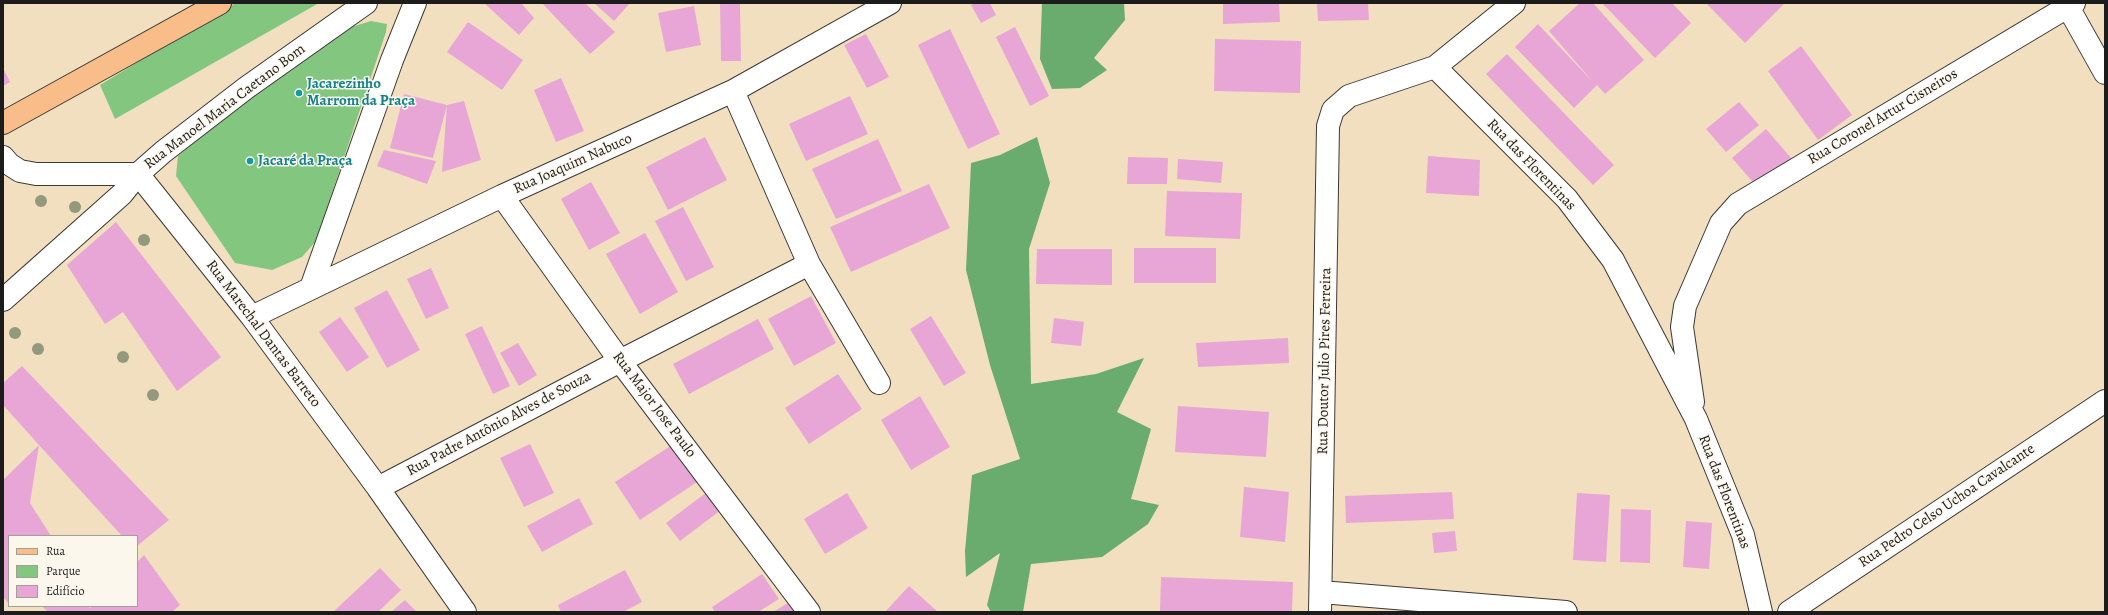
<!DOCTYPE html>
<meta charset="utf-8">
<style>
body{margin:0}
#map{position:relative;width:2108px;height:615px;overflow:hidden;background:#f2dfc0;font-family:Alegreya,serif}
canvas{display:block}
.frame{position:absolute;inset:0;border:4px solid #1c1c1c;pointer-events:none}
.legend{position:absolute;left:8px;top:535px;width:130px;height:72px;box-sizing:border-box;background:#fbf7ec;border:1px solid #a29f99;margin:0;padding:5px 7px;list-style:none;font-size:12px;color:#1c1c1c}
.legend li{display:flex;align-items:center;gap:8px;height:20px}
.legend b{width:20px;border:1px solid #a29f99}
</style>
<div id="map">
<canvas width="2108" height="615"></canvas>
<div class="frame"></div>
<ul class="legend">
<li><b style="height:5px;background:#f8bd89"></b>Rua</li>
<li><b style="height:11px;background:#83c680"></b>Parque</li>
<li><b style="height:11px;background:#e8a6d6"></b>Edifício</li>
</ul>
</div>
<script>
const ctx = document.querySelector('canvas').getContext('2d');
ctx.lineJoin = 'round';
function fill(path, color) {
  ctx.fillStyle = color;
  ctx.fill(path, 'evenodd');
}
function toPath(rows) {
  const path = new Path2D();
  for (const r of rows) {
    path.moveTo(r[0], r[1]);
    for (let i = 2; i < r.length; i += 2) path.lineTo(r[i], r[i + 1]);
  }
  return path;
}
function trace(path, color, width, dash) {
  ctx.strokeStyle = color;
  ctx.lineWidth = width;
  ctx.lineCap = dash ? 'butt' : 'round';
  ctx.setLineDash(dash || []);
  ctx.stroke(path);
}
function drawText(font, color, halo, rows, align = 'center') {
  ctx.font = font + ' Alegreya,serif';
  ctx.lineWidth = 3;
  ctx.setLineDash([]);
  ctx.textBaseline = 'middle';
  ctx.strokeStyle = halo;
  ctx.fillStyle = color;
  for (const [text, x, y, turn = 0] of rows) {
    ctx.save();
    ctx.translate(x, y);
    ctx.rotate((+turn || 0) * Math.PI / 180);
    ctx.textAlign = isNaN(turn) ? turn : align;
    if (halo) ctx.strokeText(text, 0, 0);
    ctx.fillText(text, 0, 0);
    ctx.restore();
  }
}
fill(toPath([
 [235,3,319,3,115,119,100,85],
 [371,21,387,24,386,32,316,241,302,257,272,270,235,263,176,176,178,156,322,36]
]), '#83c680');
fill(toPath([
 [1042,3,1124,3,1125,20,1094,58,1107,70,1080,88,1052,89,1040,59],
 [1037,137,1050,183,1029,249,1031,384,1096,374,1144,358,1117,412,1151,429,1131,499,1159,505,1148,524,1102,557,1031,564,1023,612,991,612,987,605,1000,553,966,577,965,551,972,475,1020,459,990,365,966,270,971,163,1000,155]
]), '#6aab6e');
fill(toPath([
 [484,3,521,3,534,18,519,35],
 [542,3,585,3,615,32,590,54],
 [594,3,630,3,614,21],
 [720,3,740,3,741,61,721,61],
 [975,3,990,3,996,15,981,23,971,5],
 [1223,3,1279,3,1280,22,1223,24],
 [1317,3,1368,3,1369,20,1318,21],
 [1580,3,1593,3,1644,60,1605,94,1597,85,1574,108,1515,47,1538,24,1593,82,1549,31],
 [1602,3,1672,3,1691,23,1655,58],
 [1706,3,1783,3,1784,4,1745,43],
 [694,6,701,45,666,52,658,13],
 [468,22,523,60,502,90,447,52],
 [1015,27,1049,96,1030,106,996,37],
 [950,29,1000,134,968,149,918,45],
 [866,34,889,77,867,88,844,45],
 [1215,39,1301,41,1300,93,1214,91],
 [1801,46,1852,115,1818,140,1768,71],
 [1507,54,1614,165,1593,185,1486,74],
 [3,68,10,82,3,86],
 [561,78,584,131,556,142,534,90],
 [404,94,447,105,433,158,390,148],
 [850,96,868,134,806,161,789,124],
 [464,101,481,160,442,172,447,105],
 [1739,102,1759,125,1726,152,1706,129],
 [1766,129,1792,159,1758,188,1732,158],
 [705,137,727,180,668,210,646,167],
 [878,139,902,191,836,219,812,169],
 [384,150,436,161,427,184,377,166],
 [1428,156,1480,160,1479,196,1426,193],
 [1128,157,1168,158,1167,184,1127,184],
 [1178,159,1223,162,1221,183,1177,179],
 [591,182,620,233,589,250,561,199],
 [929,184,950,228,851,272,830,227],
 [1167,191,1242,193,1240,239,1165,236],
 [683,207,714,267,686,281,655,221],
 [116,222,221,357,177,391,123,312,105,324,67,265],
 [645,233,678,292,640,314,606,254],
 [1134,248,1216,248,1216,283,1134,283],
 [1037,249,1112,249,1112,285,1036,284],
 [431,268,449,308,426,319,407,279],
 [387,290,420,350,387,368,354,308],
 [811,296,836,343,794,366,768,319],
 [931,316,966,373,944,386,910,329],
 [340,317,369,357,347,372,319,332],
 [1054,318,1084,322,1081,346,1051,343],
 [758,319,774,349,689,394,673,364],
 [482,326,510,386,493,394,465,334],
 [1288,338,1289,363,1198,367,1196,343],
 [518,343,537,375,519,386,500,353],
 [22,366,169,520,137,546,137,536,122,536,39,445,30,503,51,536,9,536,9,604,3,597,3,480,39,445,3,405,3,383],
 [838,374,862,409,809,444,785,408],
 [920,396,950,447,911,470,881,420],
 [1178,406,1269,412,1266,457,1175,452],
 [675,443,700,480,640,520,615,482],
 [530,444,554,493,524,507,500,458],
 [1244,487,1289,492,1285,542,1240,537],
 [711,489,725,507,680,541,666,523],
 [1452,492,1454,519,1346,523,1345,496],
 [847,493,868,528,825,554,804,519],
 [1577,493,1610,495,1606,562,1573,560],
 [579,498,593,524,542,552,527,526],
 [1621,509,1651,510,1650,563,1620,562],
 [1686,521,1712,523,1709,569,1683,567],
 [1455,531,1457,551,1434,553,1432,533],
 [144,555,180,605,172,612,48,612,42,606,88,606,90,608,92,606,137,606,137,562],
 [380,568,401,590,378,612,333,612],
 [625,570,642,602,623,612,561,612,558,605],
 [762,574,779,599,758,612,715,612,712,607],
 [1161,577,1293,582,1292,612,1160,612],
 [909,586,938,612,885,612],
 [405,600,417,612,391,612],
 [788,603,794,612,773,612]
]), '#e8a6d6');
const minor = toPath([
 [2068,7,2105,73],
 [1435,67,1567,199,1613,260,1696,419,1743,535,1761,612],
 [733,91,809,264,879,383],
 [3,157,9,164,20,171,36,174,138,174,252,317,378,488,465,612],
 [502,196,620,361,809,612],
 [311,288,392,60,415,3],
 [3,300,122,194,138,174,163,152,246,88,366,3],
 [252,317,502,196,733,91,890,3],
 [1693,402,1682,327,1685,306,1721,223,1738,204,2074,3],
 [378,488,620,361,809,264],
 [1321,592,1566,612],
 [1320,612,1328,126,1333,110,1349,96,1435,67,1514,3],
 [1789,612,2105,401]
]);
const major = toPath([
 [3,123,220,3]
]);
trace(minor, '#3c3935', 24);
trace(major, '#3c3935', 24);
trace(minor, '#fff', 22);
trace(major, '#f8bd89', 22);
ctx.fillStyle = '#93997c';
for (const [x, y] of [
 [41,201],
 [75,207],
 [144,240],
 [15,333],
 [38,349],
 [123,357],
 [153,395]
]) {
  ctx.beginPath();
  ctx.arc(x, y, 6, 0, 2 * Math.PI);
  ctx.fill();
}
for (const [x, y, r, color] of [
 [299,93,4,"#0f9aa8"],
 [250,161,4,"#0f9aa8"]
]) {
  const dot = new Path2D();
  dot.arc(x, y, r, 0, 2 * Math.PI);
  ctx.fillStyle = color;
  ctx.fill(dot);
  trace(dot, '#fbf7ec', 1.5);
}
drawText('bold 15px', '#0d838f', '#fbf7ec', [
 ["Jacarezinho",307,84],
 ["Marrom da Praça",307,101],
 ["Jacaré da Praça",258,161]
], 'left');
drawText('15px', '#1c1c1c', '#fbf7ec', [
 ["Rua Manoel Maria Caetano Bom",225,107,-37],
 ["Rua Coronel Artur Cisneiros",1883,117,-31],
 ["Rua Joaquim Nabuco",573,164,-24],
 ["Rua das Florentinas",1531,165,46],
 ["Rua Marechal Dantas Barreto",263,334,53],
 ["Rua Doutor Julio Pires Ferreira",1325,361,-89],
 ["Rua Major Jose Paulo",654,405,53],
 ["Rua Padre Antônio Alves de Souza",499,424,-28],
 ["Rua das Florentinas",1724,492,69],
 ["Rua Pedro Celso Uchoa Cavalcante",1947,506,-34]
]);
</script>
